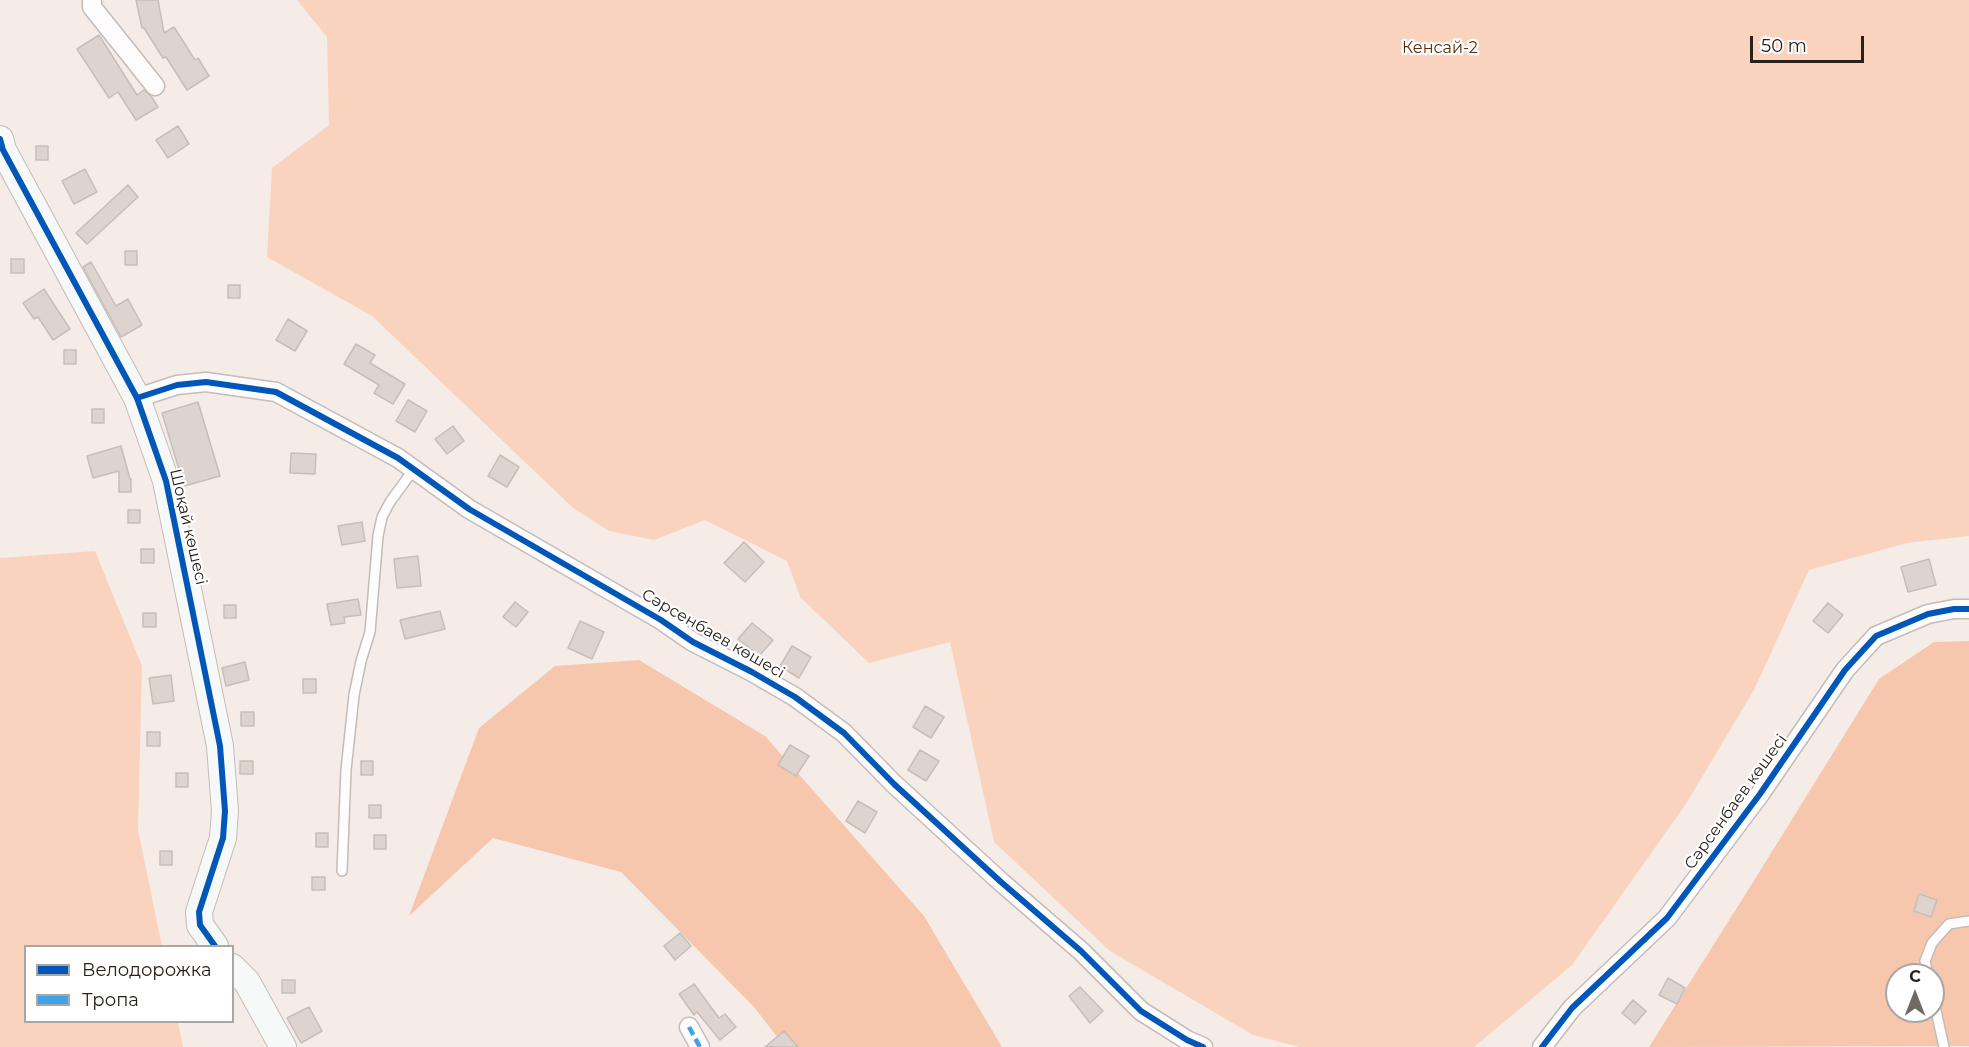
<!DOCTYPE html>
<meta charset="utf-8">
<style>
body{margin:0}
#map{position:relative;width:1969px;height:1047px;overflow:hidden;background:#f5ece8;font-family:Montserrat,sans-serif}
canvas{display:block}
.legend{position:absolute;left:24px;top:945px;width:210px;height:78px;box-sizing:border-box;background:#fff;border:2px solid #aaa6a4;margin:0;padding:8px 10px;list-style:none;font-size:18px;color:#2b211c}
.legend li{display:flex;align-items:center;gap:12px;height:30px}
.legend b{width:30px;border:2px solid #aaa6a4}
.north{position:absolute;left:1885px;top:963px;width:60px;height:60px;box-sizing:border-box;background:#fff;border:2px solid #aaa6a4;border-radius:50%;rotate:0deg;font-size:16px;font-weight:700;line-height:24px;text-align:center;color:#2b211c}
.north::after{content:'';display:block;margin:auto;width:21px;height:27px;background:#726863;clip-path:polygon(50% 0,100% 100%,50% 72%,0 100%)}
.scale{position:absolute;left:1750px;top:36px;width:114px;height:27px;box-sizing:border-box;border:3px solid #2b211c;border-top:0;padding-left:8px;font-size:18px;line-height:21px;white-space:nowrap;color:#2b211c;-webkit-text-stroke:4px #fff;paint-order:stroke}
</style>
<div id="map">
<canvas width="1969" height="1047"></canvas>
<ul class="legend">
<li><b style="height:8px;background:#0057b8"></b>Велодорожка</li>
<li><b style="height:8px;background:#3ea2ea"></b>Тропа</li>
</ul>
<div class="north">С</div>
<div class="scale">50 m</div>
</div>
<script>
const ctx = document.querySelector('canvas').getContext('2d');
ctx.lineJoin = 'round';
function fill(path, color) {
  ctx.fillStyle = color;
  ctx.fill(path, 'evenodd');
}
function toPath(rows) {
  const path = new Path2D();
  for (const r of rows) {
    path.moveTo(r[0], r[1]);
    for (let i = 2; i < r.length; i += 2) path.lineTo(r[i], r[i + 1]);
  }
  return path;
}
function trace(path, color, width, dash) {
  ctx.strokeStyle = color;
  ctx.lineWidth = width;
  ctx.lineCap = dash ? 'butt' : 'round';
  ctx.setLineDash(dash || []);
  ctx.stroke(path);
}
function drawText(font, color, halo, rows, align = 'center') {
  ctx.font = font + ' Montserrat,sans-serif';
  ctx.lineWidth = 4.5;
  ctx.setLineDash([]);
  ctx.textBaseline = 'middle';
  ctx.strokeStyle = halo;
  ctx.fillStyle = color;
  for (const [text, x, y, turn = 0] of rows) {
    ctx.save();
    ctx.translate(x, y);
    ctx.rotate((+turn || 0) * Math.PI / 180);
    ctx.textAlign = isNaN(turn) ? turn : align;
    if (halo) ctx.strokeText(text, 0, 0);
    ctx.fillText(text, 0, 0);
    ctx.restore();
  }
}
fill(toPath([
 [297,0,1969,0,1969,536,1907,543,1809,570,1754,690,1686,804,1572,965,1474,1047,1300,1047,1253,1035,1110,951,994,842,950,642,869,663,800,597,787,561,705,520,654,540,609,531,573,508,372,316,267,257,272,168,329,125,327,37],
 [95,551,142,666,138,830,162,946,26,946,26,1022,178,1022,183,1047,0,1047,0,558]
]), '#fad3be');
fill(toPath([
 [1969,641,1969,1046,1649,1047,1745,895,1879,679,1934,642],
 [1897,975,1933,975,1933,1011,1897,1011],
 [639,660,765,736,924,916,1002,1047,785,1047,754,1007,621,872,493,838,409,916,479,728,555,666]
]), '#f6c7ad');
const building = toPath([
 [136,0,158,0,164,33,174,27,195,60,198,58,209,76,187,90,166,57,163,58,144,28,142,28,136,0],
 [99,35,137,95,144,90,151,96,158,107,136,120,118,92,109,98,77,49,99,35],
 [178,126,189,144,168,158,156,140,178,126],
 [36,146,48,146,48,160,36,160,36,146],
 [85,169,97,192,74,204,62,181,85,169],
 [128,185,138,197,87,244,76,233,128,185],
 [125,251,137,251,137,265,125,265,125,251],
 [11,259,24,259,24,273,11,273,11,259],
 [91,262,116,306,128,299,142,325,121,337,83,267,91,262],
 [228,285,240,285,240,298,228,298,228,285],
 [44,289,70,329,53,340,38,317,34,319,23,303,44,289],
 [288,319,307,331,295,351,276,340,288,319],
 [356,344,375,355,370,363,405,384,393,404,374,393,379,385,344,364,356,344],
 [64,350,76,350,76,364,64,364,64,350],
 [408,400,427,411,415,432,396,421,408,400],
 [198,402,220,476,184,486,162,413,198,402],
 [92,409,104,409,104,423,92,423,92,409],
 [453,426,464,441,447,454,435,439,453,426],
 [121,446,130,479,131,479,131,492,119,492,119,471,93,478,87,456,121,446],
 [291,453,316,454,315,474,290,473,291,453],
 [500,455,519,467,507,487,488,476,500,455],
 [128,510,140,510,140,523,128,523,128,510],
 [362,522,365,541,342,545,338,526,362,522],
 [744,542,764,562,745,582,724,563,744,542],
 [141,549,154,549,154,563,141,563,141,549],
 [418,556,421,586,397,588,394,559,418,556],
 [1929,559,1936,585,1908,592,1901,567,1929,559],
 [358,599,361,615,344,617,345,623,331,625,327,604,358,599],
 [515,602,528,612,516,627,503,617,515,602],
 [1828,603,1843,615,1828,633,1813,621,1828,603],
 [224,605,236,605,236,618,224,618,224,605],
 [440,611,445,629,405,639,400,620,440,611],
 [143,613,156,613,156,627,143,627,143,613],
 [580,621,604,632,592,659,568,648,580,621],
 [752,623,773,640,759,656,738,639,752,623],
 [792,646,811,657,799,678,780,666,792,646],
 [245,662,249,680,226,686,222,668,245,662],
 [171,675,174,701,153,704,149,678,171,675],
 [303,679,316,679,316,693,303,693,303,679],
 [925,706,944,717,931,738,913,727,925,706],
 [241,712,254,712,254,726,241,726,241,712],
 [147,732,160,732,160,746,147,746,147,732],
 [790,745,809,756,796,776,778,765,790,745],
 [920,750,939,761,926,781,908,770,920,750],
 [240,761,253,761,253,774,240,774,240,761],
 [361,761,373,761,373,775,361,775,361,761],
 [176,773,188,773,188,787,176,787,176,773],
 [858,801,877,812,865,833,846,821,858,801],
 [369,805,381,805,381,818,369,818,369,805],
 [316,833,328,833,328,847,316,847,316,833],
 [374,835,386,835,386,849,374,849,374,835],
 [160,851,172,851,172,865,160,865,160,851],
 [312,877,325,877,325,890,312,890,312,877],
 [1919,894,1937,900,1931,917,1914,911,1919,894],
 [680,933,691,946,675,960,664,946,680,933],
 [1668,978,1685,988,1677,1004,1659,995,1668,978],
 [282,980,295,980,295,993,282,993,282,980],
 [694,984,719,1018,725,1014,736,1027,720,1040,697,1012,694,1015,679,994,694,984],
 [1080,987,1103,1011,1090,1023,1069,996,1080,987],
 [1633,1000,1646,1011,1635,1024,1622,1013,1633,1000],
 [309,1007,322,1031,301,1043,287,1018,309,1007],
 [784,1031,798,1047,765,1047,784,1031]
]);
fill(building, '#ddd4cf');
trace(building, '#c6beb9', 1.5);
const lane = toPath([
 [342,871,346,770,354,695,361,661,370,632,378,536,382,517,390,502,414,469],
 [1928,975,1925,961,1932,943,1949,924,1969,921],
 [1933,997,1944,1047]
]);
const street = toPath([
 [92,0,92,7,155,86],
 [137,398,177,385,206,382,276,392,398,458,469,509,661,620,693,642,752,672,795,697,844,733,894,784,1001,882,1081,951,1141,1011,1187,1040,1203,1047],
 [689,1027,700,1047],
 [1542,1047,1572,1008,1667,918,1760,794,1845,670,1876,636,1928,614,1954,609,1969,609]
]);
const secondary = toPath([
 [0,139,3,150,137,398,166,481,220,746,225,811,223,838,199,912,200,925,215,946],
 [232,967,247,982,283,1047]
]);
trace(lane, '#c5bcb7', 12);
trace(street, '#c5bcb7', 21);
trace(secondary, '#c5bcb7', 28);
trace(lane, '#fefcfc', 9);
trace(street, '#fefcfc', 18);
trace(secondary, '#f7f8f8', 26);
trace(toPath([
 [689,1027,700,1047]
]), '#3ea2ea', 4.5, [9, 4.5]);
trace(toPath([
 [0,139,3,150,137,398,166,481,220,746,225,811,223,838,199,912,200,925,215,946],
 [137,398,177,385,206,382,276,392,398,458,469,509,661,620,693,642,752,672,795,697,844,733,894,784,1001,882,1081,951,1141,1011,1187,1040,1203,1047],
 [1542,1047,1572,1008,1667,918,1760,794,1845,670,1876,636,1928,614,1954,609,1969,609]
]), '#0057b8', 6);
drawText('16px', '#5c2c0a', '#fff', [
 ["Кенсай-2",1440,48]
]);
drawText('16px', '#2b211c', '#fff', [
 ["Шоқай көшесі",188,527,77],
 ["Сәрсенбаев көшесі",713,634,30],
 ["Сәрсенбаев көшесі",1736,802,-54]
]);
</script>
